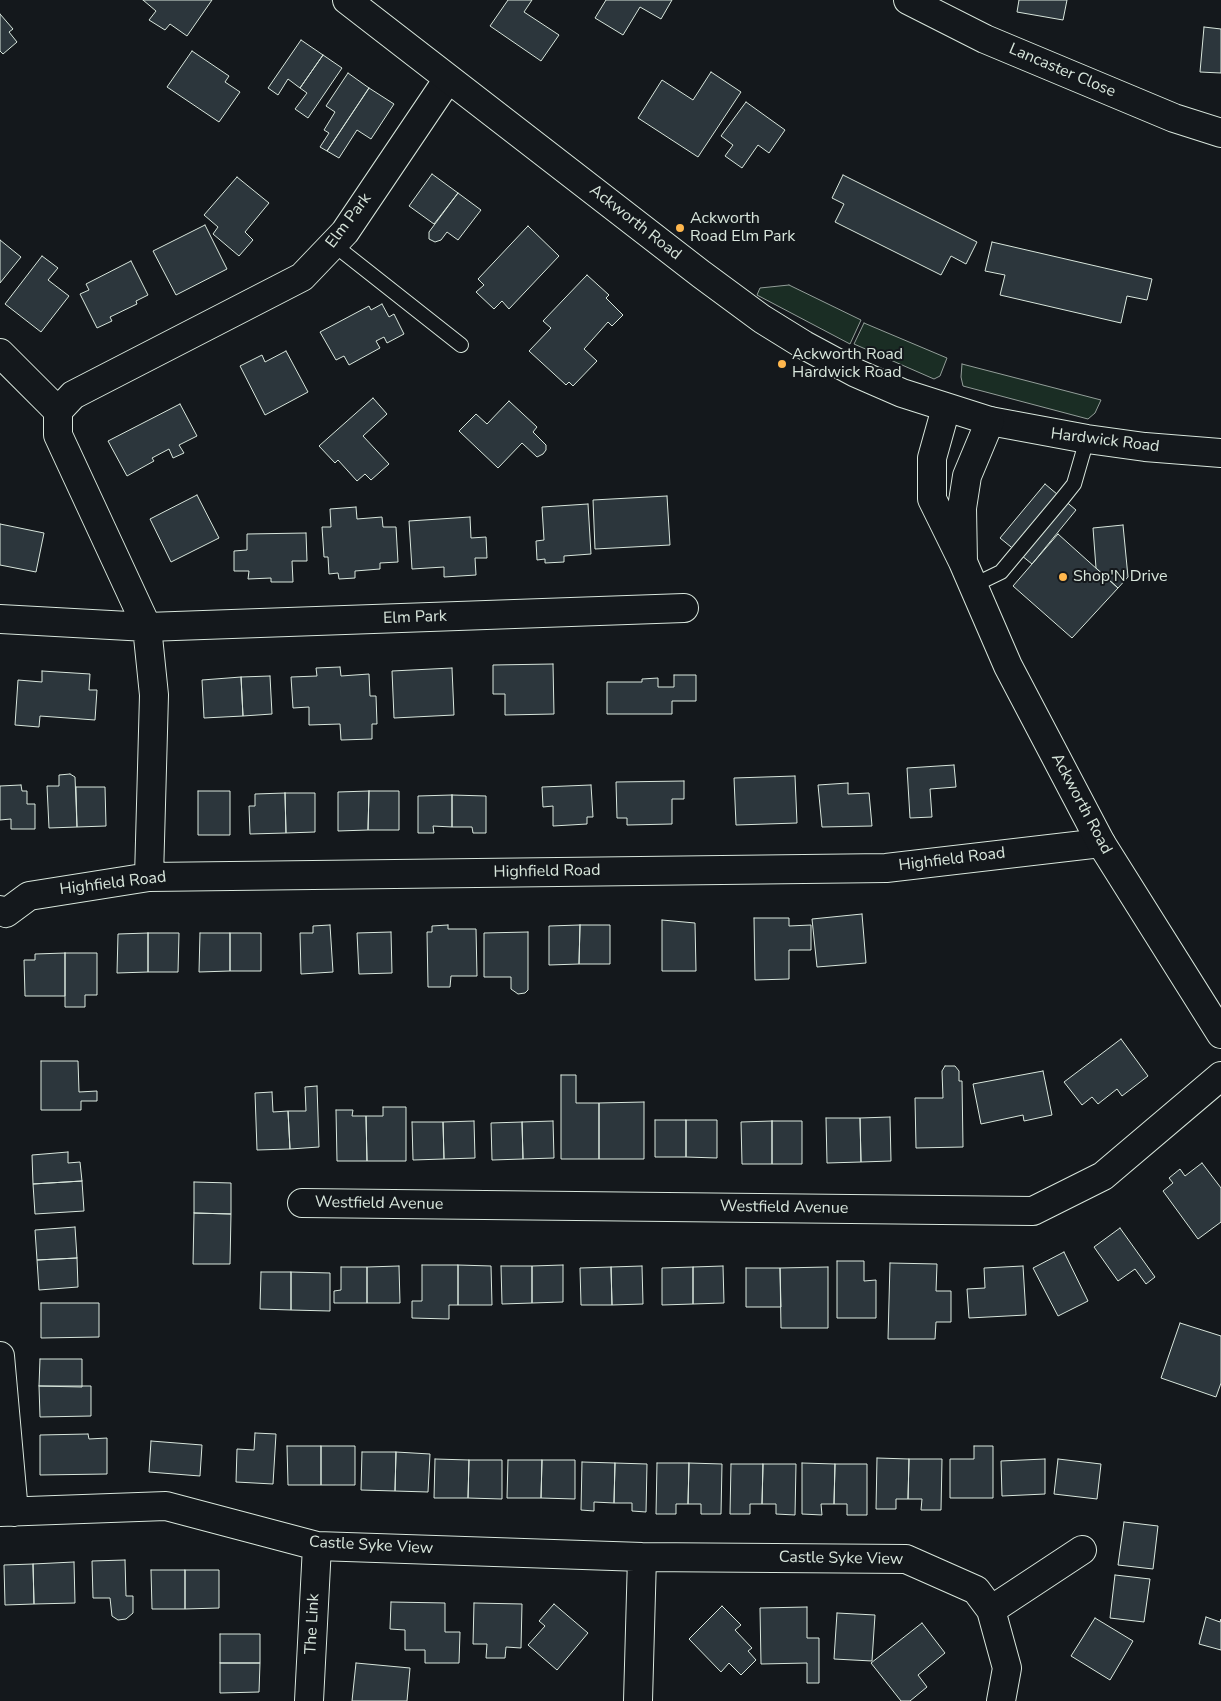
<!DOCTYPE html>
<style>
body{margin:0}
canvas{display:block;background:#14181c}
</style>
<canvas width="1221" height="1701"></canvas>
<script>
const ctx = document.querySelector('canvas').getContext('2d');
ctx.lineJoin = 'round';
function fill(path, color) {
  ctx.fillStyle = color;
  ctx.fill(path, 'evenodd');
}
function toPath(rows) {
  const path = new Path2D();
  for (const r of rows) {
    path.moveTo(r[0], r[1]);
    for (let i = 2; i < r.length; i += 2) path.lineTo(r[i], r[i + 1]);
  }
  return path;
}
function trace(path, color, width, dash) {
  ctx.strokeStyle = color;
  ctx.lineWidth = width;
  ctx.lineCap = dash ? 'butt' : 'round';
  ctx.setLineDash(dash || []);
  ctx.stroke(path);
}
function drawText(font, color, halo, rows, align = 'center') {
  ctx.font = font + ' "Nunito Sans",sans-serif';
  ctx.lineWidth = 4;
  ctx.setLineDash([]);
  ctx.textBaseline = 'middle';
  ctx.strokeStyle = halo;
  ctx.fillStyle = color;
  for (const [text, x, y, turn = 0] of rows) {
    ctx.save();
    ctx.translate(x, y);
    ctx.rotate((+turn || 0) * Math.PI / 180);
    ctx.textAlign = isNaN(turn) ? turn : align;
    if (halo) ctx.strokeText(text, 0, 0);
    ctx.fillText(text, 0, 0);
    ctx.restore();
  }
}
const green = toPath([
 [789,285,861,320,850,344,757,295,760,288,789,285],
 [864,323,947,358,940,376,934,379,854,344,864,323],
 [962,364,1101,400,1095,413,1088,419,963,386,961,377,962,364]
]);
fill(green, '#1a2d24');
trace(green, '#939e99', 1);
const building = toPath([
 [143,0,212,0,187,36,170,24,165,30,149,20,156,11,143,0],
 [508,0,532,0,524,12,559,35,541,61,490,26,508,0],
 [606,0,672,0,661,19,640,7,623,35,595,18,606,0],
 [1019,0,1067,0,1063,20,1017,12,1019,0],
 [0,14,13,29,9,32,17,42,3,54,0,51,0,14],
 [1204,27,1221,29,1221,73,1200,72,1204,27],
 [301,40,323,55,300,88,288,79,278,95,268,88,301,40],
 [192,51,229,76,225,82,240,92,219,122,167,87,192,51],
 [323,55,342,68,308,118,295,109,307,93,300,88,323,55],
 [711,72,741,92,698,157,638,118,662,80,693,100,711,72],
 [348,73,369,88,327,151,320,147,329,133,324,130,335,112,326,106,348,73],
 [369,88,394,104,371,139,357,130,339,158,327,151,369,88],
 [746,102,785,130,769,153,758,145,742,168,725,156,733,145,721,136,746,102],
 [432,174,458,193,434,224,409,206,432,174],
 [843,175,977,242,966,264,951,256,941,275,835,222,844,204,832,198,843,175],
 [237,177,269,203,245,232,253,240,239,256,213,234,218,227,204,215,237,177],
 [458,193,481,210,458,240,447,232,441,240,435,242,429,239,429,232,458,193],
 [205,225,227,269,176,295,153,251,205,225],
 [528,226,559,256,509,309,502,301,494,309,476,292,484,285,478,279,528,226],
 [0,240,21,257,0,283,0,240],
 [992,242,1152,279,1147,300,1127,296,1121,323,1000,295,1005,275,985,271,992,242],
 [42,256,58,268,48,280,69,296,41,332,5,304,42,256],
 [131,261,148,295,136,301,137,304,110,317,112,321,97,328,80,294,89,290,86,284,131,261],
 [587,275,609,295,606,298,623,315,612,326,608,322,584,349,597,361,573,386,569,382,566,385,529,351,551,328,543,321,587,275],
 [382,304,389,317,394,314,404,334,387,343,384,337,376,341,380,348,349,365,344,356,336,360,320,332,369,306,371,310,382,304],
 [286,351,308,392,265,415,240,366,262,355,265,362,286,351],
 [373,398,387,414,363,436,389,464,371,480,365,474,357,481,338,460,335,463,319,446,373,398],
 [509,401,537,427,533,432,546,445,546,450,543,454,537,457,522,443,498,468,459,431,476,414,487,424,509,401],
 [180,404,197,436,179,445,184,453,173,458,169,449,152,458,154,461,127,476,108,441,180,404],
 [1045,484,1076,510,1032,564,1000,538,1045,484],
 [197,495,219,538,171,562,150,519,197,495],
 [667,496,670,545,595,549,593,500,667,496],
 [588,504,591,554,564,556,564,562,545,563,545,559,537,560,536,541,544,540,542,507,588,504],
 [356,507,357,519,382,517,383,527,396,527,398,562,380,563,380,569,355,571,355,578,339,579,338,573,329,574,328,557,324,557,322,527,331,527,330,509,356,507],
 [470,517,471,538,486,537,487,558,475,558,476,575,444,577,444,567,412,569,409,521,470,517],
 [0,524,44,533,36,572,0,565,0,524],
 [1123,525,1128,577,1118,588,1096,568,1093,528,1123,525],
 [306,533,307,561,292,561,293,582,271,582,271,578,248,579,249,571,234,571,234,551,247,550,247,534,306,533],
 [1058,534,1118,588,1072,638,1013,586,1058,534],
 [553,664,554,714,505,715,505,694,493,694,493,665,553,664],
 [340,667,341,676,369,674,370,696,376,696,377,724,372,724,372,739,341,740,340,724,309,725,309,707,293,708,291,677,317,676,316,668,340,667],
 [452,668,454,715,394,718,392,671,452,668],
 [42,671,90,674,89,690,97,690,95,720,40,716,39,727,15,725,18,680,42,682,42,671],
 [674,675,696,675,696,701,672,701,672,714,607,714,607,682,642,682,642,679,658,678,658,687,674,687,674,675],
 [270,676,272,714,243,716,241,677,270,676],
 [241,677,243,716,204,718,202,680,241,677],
 [954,765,956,787,930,789,932,817,910,818,907,768,954,765],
 [70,774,75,777,77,827,49,828,47,786,59,786,59,775,70,774],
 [795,776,797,823,736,825,734,778,795,776],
 [684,781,684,799,672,799,672,824,627,825,627,818,617,818,616,782,684,781],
 [848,783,848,794,869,793,872,826,822,827,818,785,848,783],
 [21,785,22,791,27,791,27,804,35,804,35,829,11,829,11,819,0,820,0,786,21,785],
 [591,785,593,817,587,817,587,824,553,826,553,806,543,807,542,787,591,785],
 [76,787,105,787,106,826,77,827,76,787],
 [198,791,230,791,230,835,198,835,198,791],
 [369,791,368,830,338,831,338,792,369,791],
 [369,791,399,791,399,830,368,830,369,791],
 [285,793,315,793,315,832,286,833,285,793],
 [285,793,286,833,250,834,249,806,255,806,255,794,285,793],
 [452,795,486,796,486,833,473,833,472,827,452,827,452,795],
 [452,795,452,827,433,826,434,833,418,833,418,796,452,795],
 [862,914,866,963,817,967,812,919,862,914],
 [754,918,789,918,789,926,811,925,811,950,789,950,789,979,755,980,754,918],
 [662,920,695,923,696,971,662,971,662,920],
 [330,925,333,972,301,974,300,933,313,933,313,926,330,925],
 [448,925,448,929,476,929,477,976,451,976,450,987,428,987,427,932,432,932,432,926,448,925],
 [580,925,579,964,549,965,549,926,580,925],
 [580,925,610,925,610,964,579,964,580,925],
 [391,932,392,973,359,974,357,933,391,932],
 [528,932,528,990,525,993,518,994,511,989,511,977,484,977,484,933,528,932],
 [148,933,179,933,178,972,148,972,148,933],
 [148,933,148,972,117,973,118,934,148,933],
 [200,933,230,933,230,971,199,972,200,933],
 [230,933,261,933,261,971,230,971,230,933],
 [65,953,97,953,97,995,85,995,85,1007,65,1007,65,953],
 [65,953,65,996,25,996,24,960,35,960,35,954,65,953],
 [1121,1039,1148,1076,1122,1096,1117,1089,1098,1104,1092,1097,1082,1105,1064,1082,1121,1039],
 [41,1061,78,1061,79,1092,97,1091,97,1101,81,1101,81,1110,41,1110,41,1061],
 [945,1066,955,1066,959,1071,959,1081,962,1081,963,1147,916,1148,915,1098,943,1098,942,1071,945,1066],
 [1043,1071,1052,1115,1024,1121,1023,1115,981,1124,973,1084,1043,1071],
 [561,1075,576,1075,576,1103,599,1103,599,1159,561,1159,561,1075],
 [317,1086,319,1147,290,1149,288,1111,306,1111,305,1087,317,1086],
 [272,1092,273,1112,288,1111,290,1149,257,1150,255,1093,272,1092],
 [644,1102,644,1159,599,1159,599,1103,644,1102],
 [383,1107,406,1107,406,1161,367,1161,366,1116,383,1116,383,1107],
 [336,1110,353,1110,352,1116,366,1116,367,1161,337,1161,336,1110],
 [890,1117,891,1161,861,1162,860,1118,890,1117],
 [826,1118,860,1118,861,1162,827,1163,826,1118],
 [655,1120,686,1120,686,1157,655,1157,655,1120],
 [686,1120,717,1120,717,1158,686,1157,686,1120],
 [474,1121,475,1158,444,1159,443,1122,474,1121],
 [553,1121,554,1158,523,1159,522,1122,553,1121],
 [772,1121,772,1164,742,1164,741,1122,772,1121],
 [772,1121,802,1121,802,1164,772,1164,772,1121],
 [412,1122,443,1122,444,1159,413,1160,412,1122],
 [522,1122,523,1159,492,1160,491,1123,522,1122],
 [68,1152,68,1163,80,1162,82,1181,33,1184,32,1155,68,1152],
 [1202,1163,1221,1188,1221,1222,1198,1239,1163,1191,1173,1183,1169,1178,1180,1169,1185,1176,1202,1163],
 [82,1181,84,1211,35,1214,33,1184,82,1181],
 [194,1182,231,1183,231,1214,194,1213,194,1182],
 [194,1213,231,1214,230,1264,193,1264,194,1213],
 [75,1227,77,1258,37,1260,35,1230,75,1227],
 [1120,1228,1155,1277,1146,1284,1135,1269,1118,1281,1094,1247,1120,1228],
 [1064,1252,1088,1301,1058,1316,1033,1268,1064,1252],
 [77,1258,78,1287,39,1290,37,1260,77,1258],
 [837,1261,864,1261,864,1281,876,1280,876,1318,837,1318,837,1261],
 [890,1263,937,1264,936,1291,951,1291,951,1322,936,1322,935,1339,888,1339,890,1263],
 [422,1265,458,1265,458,1305,449,1305,449,1319,412,1318,412,1301,422,1301,422,1265],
 [458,1265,491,1266,492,1305,458,1305,458,1265],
 [563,1265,563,1302,532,1303,532,1266,563,1265],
 [399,1266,400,1303,367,1303,367,1267,399,1266],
 [501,1266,532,1266,532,1303,502,1304,501,1266],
 [642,1266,643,1304,612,1305,611,1267,642,1266],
 [723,1266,724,1303,693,1304,693,1267,723,1266],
 [1023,1266,1026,1315,969,1318,967,1289,985,1288,984,1268,1023,1266],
 [341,1267,367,1267,367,1303,334,1303,334,1291,341,1290,341,1267],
 [611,1267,612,1305,581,1305,580,1268,611,1267],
 [693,1267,693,1304,662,1305,662,1268,693,1267],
 [828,1267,828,1328,781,1328,780,1268,828,1267],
 [746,1268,780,1268,781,1307,746,1307,746,1268],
 [261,1272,291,1272,291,1310,260,1309,261,1272],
 [291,1272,330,1273,330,1311,291,1310,291,1272],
 [41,1303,99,1303,99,1337,41,1338,41,1303],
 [1180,1323,1221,1336,1221,1383,1216,1397,1161,1378,1180,1323],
 [40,1359,82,1359,82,1387,39,1386,40,1359],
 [39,1386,91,1386,91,1416,40,1417,39,1386],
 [255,1433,276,1434,273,1484,236,1482,237,1449,254,1450,255,1433],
 [88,1434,89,1439,107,1438,107,1474,40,1475,40,1435,88,1434],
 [151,1441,202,1445,200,1476,149,1472,151,1441],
 [287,1446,321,1446,321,1485,288,1485,287,1446],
 [321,1446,355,1446,355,1485,321,1485,321,1446],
 [974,1446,993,1446,993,1498,950,1498,950,1459,974,1459,974,1446],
 [362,1452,396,1452,395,1491,361,1490,362,1452],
 [396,1452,430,1454,428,1492,395,1491,396,1452],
 [877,1458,909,1459,908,1499,896,1499,896,1509,876,1509,877,1458],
 [435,1459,469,1460,468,1498,434,1498,435,1459],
 [909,1459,942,1459,941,1510,921,1510,922,1499,908,1499,909,1459],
 [1045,1459,1045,1494,1002,1496,1001,1461,1045,1459],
 [1058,1459,1101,1464,1097,1499,1054,1494,1058,1459],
 [469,1460,502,1460,502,1499,468,1498,469,1460],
 [508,1460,542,1460,541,1498,507,1498,508,1460],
 [542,1460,575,1460,575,1499,541,1498,542,1460],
 [582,1462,615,1463,614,1503,594,1502,594,1511,581,1510,582,1462],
 [615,1463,647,1464,646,1512,632,1511,632,1503,614,1503,615,1463],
 [657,1463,689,1463,688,1504,676,1504,676,1514,656,1514,657,1463],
 [689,1463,722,1464,721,1514,701,1514,701,1504,688,1504,689,1463],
 [802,1463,835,1464,834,1504,821,1504,822,1515,802,1514,802,1463],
 [731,1464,763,1464,762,1504,750,1504,750,1514,730,1514,731,1464],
 [763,1464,796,1464,795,1515,776,1514,776,1504,762,1504,763,1464],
 [835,1464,867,1464,867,1515,847,1515,847,1504,834,1504,835,1464],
 [1124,1522,1158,1526,1153,1569,1118,1565,1124,1522],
 [125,1560,126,1596,133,1596,133,1613,126,1619,118,1620,112,1616,110,1598,93,1598,92,1561,125,1560],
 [74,1562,75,1603,34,1604,33,1564,74,1562],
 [33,1564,34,1604,5,1605,4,1565,33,1564],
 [151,1570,185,1570,185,1609,152,1609,151,1570],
 [185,1570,219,1570,219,1608,185,1609,185,1570],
 [1115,1575,1150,1579,1144,1622,1110,1618,1115,1575],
 [391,1602,445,1603,445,1632,460,1632,459,1663,425,1663,425,1650,405,1650,405,1630,390,1629,391,1602],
 [474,1603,522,1604,521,1648,506,1647,505,1658,486,1658,487,1644,473,1644,474,1603],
 [554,1604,588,1633,557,1670,528,1645,545,1626,539,1621,554,1604],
 [722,1606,741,1625,735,1630,752,1648,748,1651,756,1660,741,1675,729,1663,721,1672,689,1639,722,1606],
 [807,1607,807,1638,819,1638,819,1683,807,1683,807,1663,761,1664,760,1608,807,1607],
 [837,1613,875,1615,872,1661,834,1659,837,1613],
 [1206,1617,1220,1622,1221,1619,1221,1650,1199,1644,1206,1617],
 [1095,1618,1133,1641,1110,1680,1071,1656,1095,1618],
 [922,1623,945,1653,918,1675,927,1687,910,1701,901,1701,871,1663,922,1623],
 [220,1634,260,1634,260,1663,220,1663,220,1634],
 [220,1663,260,1663,259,1692,220,1693,220,1663],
 [356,1663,410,1668,407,1701,352,1701,356,1663]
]);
fill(building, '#2c363c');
trace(building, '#d8e6dc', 1);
const service = toPath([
 [333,244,461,345],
 [972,586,1001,572,1062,499,1074,484,1087,439]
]);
const minor = toPath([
 [908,0,985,39,1174,118,1221,133],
 [0,353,58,411,58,435,147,627,154,695,149,877],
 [58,411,73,395,302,277,345,232,448,79],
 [0,619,147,627,684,608],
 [0,910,6,913,29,896,149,877,886,868,1101,843],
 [302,1203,1033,1211,1103,1176,1221,1076],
 [0,1356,14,1512],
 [0,1512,166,1506,317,1546,642,1557,906,1559,976,1590,991,1610,1007,1668,1001,1701],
 [991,1610,1082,1550],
 [309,1701,317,1546],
 [638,1701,642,1557]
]);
const primary = toPath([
 [990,421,1087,439,1145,447,1221,453]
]);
const trunk = toPath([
 [347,0,701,274,762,319,804,345,856,373,902,393,990,421,967,476,962,508,963,562],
 [946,408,932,458,932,499,963,562,1008,666,1101,843,1221,1034]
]);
trace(service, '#d8e6dc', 16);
trace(minor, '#d8e6dc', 30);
trace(primary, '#d8e6dc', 30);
trace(trunk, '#d8e6dc', 30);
trace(service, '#14181c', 14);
trace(minor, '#14181c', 28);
trace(primary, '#14181c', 28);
trace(trunk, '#14181c', 28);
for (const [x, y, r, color] of [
 [680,228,5,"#ffb74d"],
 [782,364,5,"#ffb74d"],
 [1063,577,5,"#ffb74d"]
]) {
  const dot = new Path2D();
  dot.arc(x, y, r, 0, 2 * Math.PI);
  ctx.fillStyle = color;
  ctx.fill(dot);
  trace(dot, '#14181c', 2);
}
drawText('16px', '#d8e6dc', '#14181c', [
 ["Lancaster Close",1062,71,23],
 ["Elm Park",349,221,-53],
 ["Ackworth Road",635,223,38],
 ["Hardwick Road",1105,441,7],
 ["Elm Park",415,618,-2],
 ["Ackworth Road",1081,804,62],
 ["Highfield Road",952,860,-7],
 ["Highfield Road",547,872,-1],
 ["Highfield Road",113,884,-7],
 ["Westfield Avenue",379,1204,1],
 ["Westfield Avenue",784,1208,1],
 ["Castle Syke View",371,1546,3],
 ["Castle Syke View",841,1559,1],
 ["The Link",313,1624,-87]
]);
drawText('16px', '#d8e6dc', '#14181c', [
 ["Ackworth",690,219],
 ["Road Elm Park",690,237],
 ["Ackworth Road",792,355],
 ["Hardwick Road",792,373],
 ["Shop'N Drive",1073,577]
], 'left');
</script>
